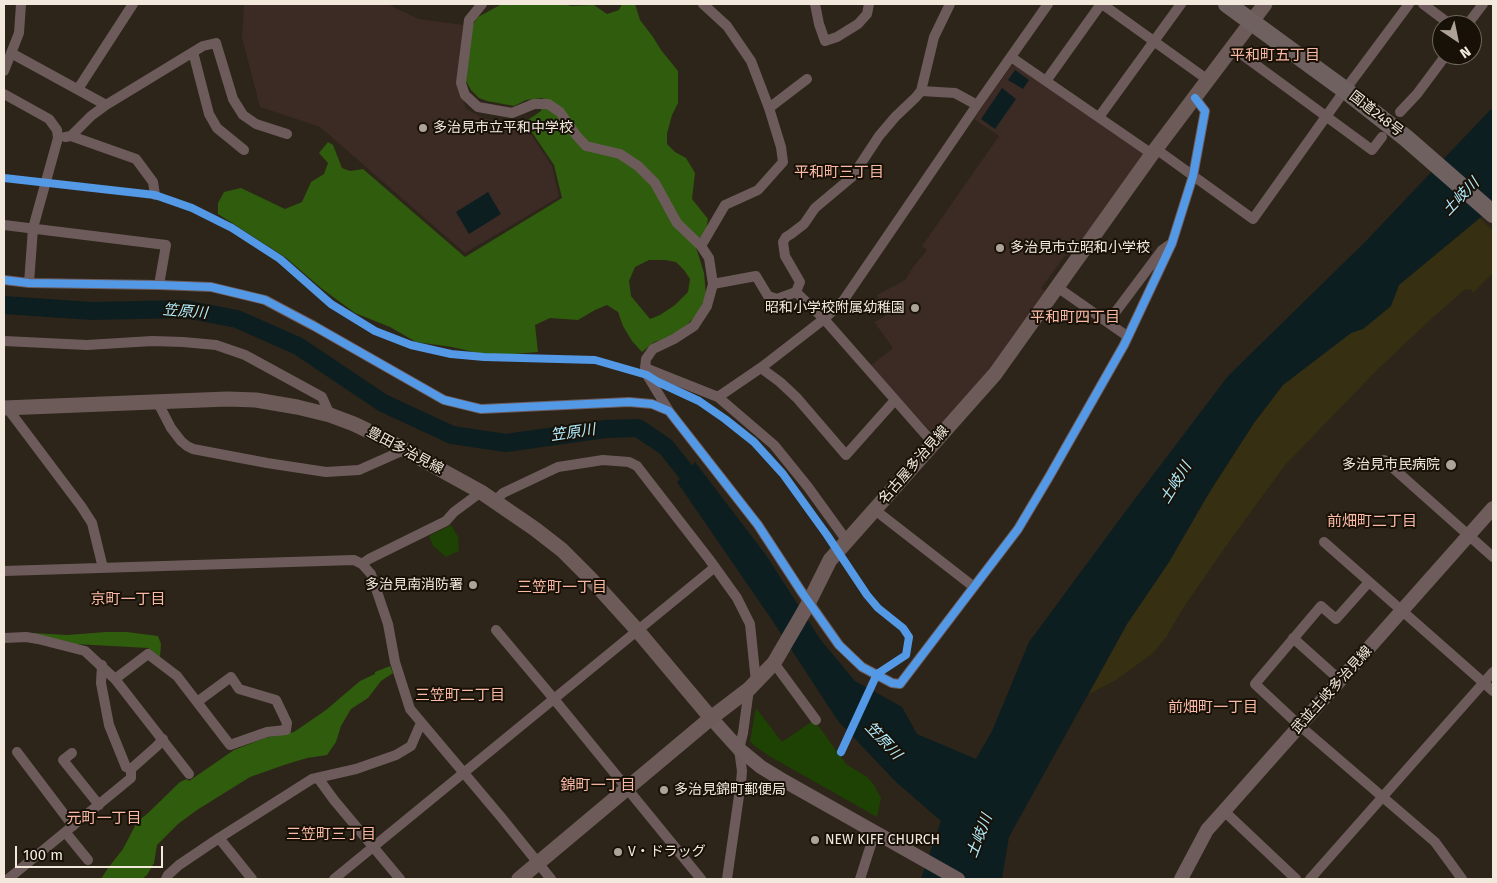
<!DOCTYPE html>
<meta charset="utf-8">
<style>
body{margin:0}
#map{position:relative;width:1497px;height:883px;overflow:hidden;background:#2d2519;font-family:"Fira Sans",sans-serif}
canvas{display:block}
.frame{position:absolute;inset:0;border:5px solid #f2e8db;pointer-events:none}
.north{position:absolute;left:1432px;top:15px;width:50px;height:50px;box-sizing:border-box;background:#171108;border:1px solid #6f675c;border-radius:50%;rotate:146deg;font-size:14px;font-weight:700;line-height:20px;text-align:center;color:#f2e8db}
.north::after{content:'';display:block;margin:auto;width:18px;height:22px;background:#ada497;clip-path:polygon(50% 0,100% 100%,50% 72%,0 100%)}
.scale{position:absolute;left:15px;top:846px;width:148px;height:22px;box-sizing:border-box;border:2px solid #f2e8db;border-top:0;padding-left:6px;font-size:15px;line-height:18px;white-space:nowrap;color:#f2e8db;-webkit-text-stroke:4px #171108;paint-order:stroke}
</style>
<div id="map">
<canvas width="1497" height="883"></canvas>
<div class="frame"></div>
<div class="north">N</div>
<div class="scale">100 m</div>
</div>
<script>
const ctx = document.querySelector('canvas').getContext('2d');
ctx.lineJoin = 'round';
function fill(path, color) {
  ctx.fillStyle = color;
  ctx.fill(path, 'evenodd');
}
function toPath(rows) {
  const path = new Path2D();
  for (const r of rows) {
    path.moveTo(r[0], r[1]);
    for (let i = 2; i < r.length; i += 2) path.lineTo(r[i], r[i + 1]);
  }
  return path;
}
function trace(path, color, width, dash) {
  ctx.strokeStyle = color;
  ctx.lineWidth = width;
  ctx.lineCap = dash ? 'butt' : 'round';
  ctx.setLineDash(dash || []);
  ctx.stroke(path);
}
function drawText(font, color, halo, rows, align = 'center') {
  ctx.font = font + ' "Fira Sans","Noto Sans JP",sans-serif';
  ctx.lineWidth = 4;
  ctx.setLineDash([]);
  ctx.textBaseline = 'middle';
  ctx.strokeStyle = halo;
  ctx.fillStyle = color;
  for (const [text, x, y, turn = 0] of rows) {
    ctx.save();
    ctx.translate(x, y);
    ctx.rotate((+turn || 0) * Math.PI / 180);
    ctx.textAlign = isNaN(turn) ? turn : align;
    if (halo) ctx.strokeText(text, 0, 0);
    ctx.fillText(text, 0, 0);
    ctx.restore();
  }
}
fill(toPath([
 [244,4,389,4,393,7,419,19,463,25,458,84,466,109,483,118,527,128,552,166,559,197,465,253,320,127,260,107,242,38],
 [1011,66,1017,66,1145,153,1072,253,1064,257,1041,288,1045,291,988,371,934,431,930,431,870,366,893,348,874,322,885,316,878,311,883,305,877,295,905,280,913,267,927,250,922,246,999,136,974,119]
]), '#3c2a24');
fill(toPath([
 [451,525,458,537,459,551,446,557,433,546,429,536],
 [756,708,782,742,814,720,846,764,867,777,874,785,881,798,877,817,771,757,756,747,750,741]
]), '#1e4203');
fill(toPath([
 [502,4,564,4,571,6,594,5,607,14,619,10,622,4,635,4,640,20,653,37,661,50,678,71,678,103,672,115,667,134,667,144,675,152,686,158,695,173,692,199,708,219,706,231,695,244,704,273,706,295,699,313,676,335,654,342,642,352,632,341,623,326,618,312,607,305,595,310,578,320,550,318,535,325,538,352,491,356,452,347,416,342,390,327,355,313,321,288,285,257,218,214,218,203,224,192,241,188,285,209,302,202,311,182,324,174,328,163,319,153,328,142,333,145,342,168,350,171,363,169,465,257,562,198,554,165,525,122,541,111,543,98,526,100,514,106,487,101,479,98,471,90,466,81,472,26,478,17],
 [649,260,665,260,676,262,684,270,690,279,688,292,675,305,660,315,650,319,631,296,629,281,635,267],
 [106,632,127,632,158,636,161,644,160,657,148,648,75,644,32,635,33,633,67,635],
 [390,666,393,673,381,681,368,698,351,709,341,726,336,742,327,755,307,758,284,765,250,777,197,810,178,824,157,845,154,863,147,875,142,879,101,879,108,868,123,849,137,822,148,813,180,782,187,779,189,781,234,750,265,738,294,732,326,710,360,681,375,674,375,672]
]), '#2f5c0d');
fill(toPath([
 [1480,218,1493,231,1493,273,1473,293,1471,289,1464,290,1430,320,1379,368,1285,465,1226,546,1183,608,1167,636,1152,654,1116,680,1089,694,1127,624,1169,562,1209,493,1254,423,1283,385,1351,333,1363,329,1391,306,1399,285]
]), '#372f11');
fill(toPath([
 [1015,70,1029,80,1023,89,1008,80],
 [1002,88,1016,99,995,129,981,119],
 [1493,109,1493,207,1399,285,1391,306,1363,329,1351,333,1283,385,1254,423,1209,493,1169,562,1127,624,1009,837,1002,879,921,879,941,821,896,782,838,721,772,620,677,482,695,462,766,555,820,639,855,681,902,707,917,734,976,759,992,731,1029,642,1128,508,1228,376,1366,241,1490,110],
 [488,192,501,214,469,234,456,212]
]), '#0d1e21');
trace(toPath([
 [4,305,92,311,185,309,237,319,298,346,383,403,452,435,506,443,605,429,638,428,666,447,701,491]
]), '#0d1e21', 18);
trace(toPath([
 [482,4,469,20,461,83,465,95,478,107,512,113,534,104,548,104,560,112,576,135,586,146,620,154,638,166,655,183,677,223,701,246,709,258,713,284,707,306,694,326,674,339,653,349,646,359,645,368,647,375,669,411],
 [815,4,819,24,825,41,837,37,858,24,867,14,869,4],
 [1102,4,1208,80],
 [1423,4,1451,25],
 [1467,25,1483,4],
 [1233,48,1372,150,1382,137],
 [193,52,209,114,217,128,244,150],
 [11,53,106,105],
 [1011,57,1152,154],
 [4,71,19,33,21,4],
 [1046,81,1101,4],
 [78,89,133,4],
 [921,91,934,37,950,4],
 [4,94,49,119,57,130,58,138,33,228,29,283],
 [769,108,807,79],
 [1400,112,1417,94,1446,55],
 [1099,117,1181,4],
 [71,136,91,116,106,105,203,46,216,43,233,99,243,115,256,124,287,134],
 [65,137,71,136,136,159,153,182,155,195],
 [1156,149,1253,219,1345,90,1409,4],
 [4,225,166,245,159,285],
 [701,246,725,205,758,190,783,162,781,147,769,108,751,61,727,26,703,4],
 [4,280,29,283,159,285,211,287,265,300,314,326,444,400,481,409,629,402,652,404,669,411,758,525,801,591,839,645,862,667,892,683,900,684,1018,529,1049,477,1124,345,1172,243,1193,176,1205,111,1195,98],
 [713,284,756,276,768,296,777,299,796,292],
 [1057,287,1127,336],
 [1108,322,1162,250,1169,245],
 [4,341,87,345,152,341,183,342,216,345,245,355,322,397,330,415],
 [762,367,765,371,780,382,797,398,846,455,895,400],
 [645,368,718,397,774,445,808,487,847,541],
 [718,397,762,367,824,319,843,301,977,105,1048,4],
 [157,401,171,428,181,441,187,446,193,449,267,463,326,472,359,470,404,450],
 [9,407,11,413,81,506,92,523,103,568],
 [933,443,824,319,796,292,800,282,785,256,783,242,786,237,791,234,804,224,815,208,852,177,879,136,896,116,916,97,921,91,955,93,977,105],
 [1384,460,1493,557],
 [495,501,503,493,558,467,603,460,629,462,637,466,709,559,737,598,750,624,756,682],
 [875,510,974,587],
 [1324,542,1493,691],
 [362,564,369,559,446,521,454,512,481,492],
 [4,571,354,560,362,564,371,574,388,624,395,662,410,709,501,817,551,879],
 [1369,582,1336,619,1321,606,1255,684,1300,726,1435,842,1462,879],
 [496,630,554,699,701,879],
 [4,638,26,637,38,639,85,651,115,679,189,774],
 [1293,638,1341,681],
 [774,663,816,720],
 [102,665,101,683,109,725,126,767,131,769],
 [115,679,148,654,177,676,230,745,267,732,286,730,287,723,276,700,239,689,231,677,197,702],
 [17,752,73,826],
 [72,753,63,760,99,805],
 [318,778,334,800,400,879],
 [1224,811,1296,879],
 [66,833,88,860],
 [219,838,252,879],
 [8,879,131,778,131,769,157,746,163,739],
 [166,879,168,875,179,865,219,838,312,779,356,769,396,755,411,746,421,723],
 [334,879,715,567],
 [727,879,741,782,742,771,739,749,743,733,749,689],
 [860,879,875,832],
 [1310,879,1493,672]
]), '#6d5b5c', 10);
trace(toPath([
 [711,718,739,749,761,767,779,778,958,879],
 [1181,879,1207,830,1224,811,1493,508]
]), '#6f5c5c', 14);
trace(toPath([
 [4,408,227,399,256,400,297,407,330,415,354,424,385,439,481,492,535,529,562,550,590,578,637,630,711,718],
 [519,879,711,718,749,689,774,663,806,608,830,560,995,374,1152,154,1265,4]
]), '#6d5b5a', 15);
trace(toPath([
 [1227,4,1345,90,1406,138,1493,214]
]), '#6e615f', 18);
trace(toPath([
 [4,178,155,195,192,208,232,228,280,259,331,304,375,331,411,345,451,354,484,357,595,360,647,375,658,382,699,401,725,419,754,442,783,474,827,535,867,595,878,608,903,628,909,637,906,655,877,674,841,752],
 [4,280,29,283,159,285,211,287,265,300,314,326,444,400,481,409,629,402,652,404,669,411,758,525,801,591,839,645,862,667,892,683,900,684,1018,529,1049,477,1124,345,1172,243,1193,176,1205,111,1195,98]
]), '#5399e6', 8);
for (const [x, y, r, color] of [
 [423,128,5,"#ada497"],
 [1000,248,5,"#ada497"],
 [915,308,5,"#ada497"],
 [1451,465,6,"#ada497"],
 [473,585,5,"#ada497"],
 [664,790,5,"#ada497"],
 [815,840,5,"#ada497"],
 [618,852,5,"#ada497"]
]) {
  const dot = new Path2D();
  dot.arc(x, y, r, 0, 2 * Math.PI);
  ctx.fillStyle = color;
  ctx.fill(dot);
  trace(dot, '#171108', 2);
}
drawText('14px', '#f2e8db', '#171108', [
 ["国道248号",1376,114,38],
 ["豊田多治見線",405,451,28],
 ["名古屋多治見線",914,465,-49],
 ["武並土岐多治見線",1332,690,-48]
]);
drawText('14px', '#f2e8db', '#171108', [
 ["多治見市立平和中学校",433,128],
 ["多治見市立昭和小学校",1010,248],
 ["昭和小学校附属幼稚園",905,308,"right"],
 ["多治見市民病院",1440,465,"right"],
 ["多治見南消防署",463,585,"right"],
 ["多治見錦町郵便局",674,790],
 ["NEW KIFE CHURCH",825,840],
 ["V・ドラッグ",628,852]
], 'left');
drawText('15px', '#fabaa5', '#171108', [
 ["平和町五丁目",1275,56],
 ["平和町三丁目",839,173],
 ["平和町四丁目",1075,318],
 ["前畑町二丁目",1372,522],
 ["三笠町一丁目",562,588],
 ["京町一丁目",128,600],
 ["三笠町二丁目",460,696],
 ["前畑町一丁目",1213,708],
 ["錦町一丁目",598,786],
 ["元町一丁目",104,819],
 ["三笠町三丁目",331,835]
]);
drawText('italic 15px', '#b2edfe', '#171108', [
 ["土岐川",1461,197,-46],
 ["笠原川",185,312,5],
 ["笠原川",573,433,-8],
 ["土岐川",1176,483,-58],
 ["笠原川",883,741,47],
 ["土岐川",980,836,-69]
]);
</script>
